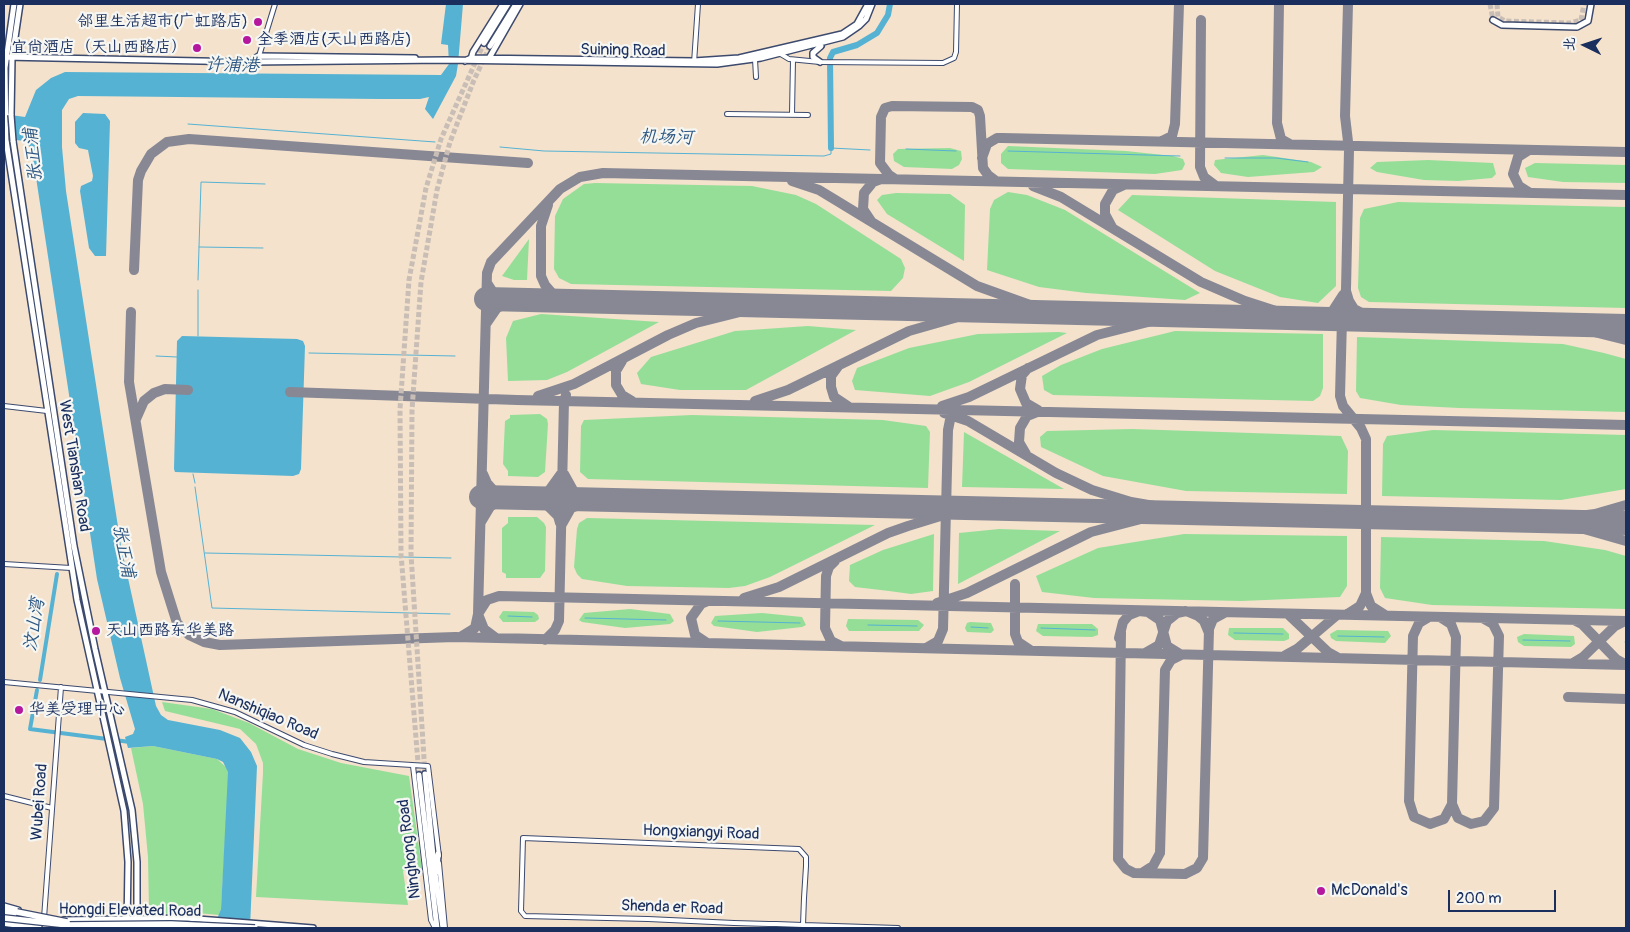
<!DOCTYPE html>
<meta charset="utf-8">
<style>
body{margin:0}
#map{position:relative;width:1630px;height:932px;overflow:hidden;background:#f4e2cc;font-family:Pangolin,"LXGW WenKai TC",sans-serif}
canvas{display:block}
.frame{position:absolute;inset:0;border:5px solid #1b2f5e;pointer-events:none}
.north{position:absolute;left:1560px;top:20px;width:50px;height:50px;-webkit-text-stroke:4px #f6f6f2;paint-order:stroke;rotate:274deg;font-size:14px;font-weight:700;line-height:20px;text-align:center;color:#1b2f5e}
.north::after{content:'';display:block;margin:auto;width:18px;height:22px;background:#1b2f5e;clip-path:polygon(50% 0,100% 100%,50% 72%,0 100%)}
.scale{position:absolute;left:1448px;top:890px;width:108px;height:22px;box-sizing:border-box;border:2px solid #1b2f5e;border-top:0;padding-left:6px;font-size:15px;line-height:18px;white-space:nowrap;color:#1b2f5e;-webkit-text-stroke:4px #f6f6f2;paint-order:stroke}
</style>
<div id="map">
<canvas width="1630" height="932"></canvas>
<div class="frame"></div>
<div class="north">北</div>
<div class="scale">200 m</div>
</div>
<script>
const ctx = document.querySelector('canvas').getContext('2d');
ctx.lineJoin = 'round';
function fill(path, color) {
  ctx.fillStyle = color;
  ctx.fill(path, 'evenodd');
}
function toPath(rows) {
  const path = new Path2D();
  for (const r of rows) {
    path.moveTo(r[0], r[1]);
    for (let i = 2; i < r.length; i += 2) path.lineTo(r[i], r[i + 1]);
  }
  return path;
}
function trace(path, color, width, dash) {
  ctx.strokeStyle = color;
  ctx.lineWidth = width;
  ctx.lineCap = dash ? 'butt' : 'round';
  ctx.setLineDash(dash || []);
  ctx.stroke(path);
}
function drawText(font, color, halo, rows, align = 'center') {
  ctx.font = font + ' Pangolin,"LXGW WenKai TC",sans-serif';
  ctx.lineWidth = 4.5;
  ctx.setLineDash([]);
  ctx.textBaseline = 'middle';
  ctx.strokeStyle = halo;
  ctx.fillStyle = color;
  for (const [text, x, y, turn = 0] of rows) {
    ctx.save();
    ctx.translate(x, y);
    ctx.rotate((+turn || 0) * Math.PI / 180);
    ctx.textAlign = isNaN(turn) ? turn : align;
    if (halo) ctx.strokeText(text, 0, 0);
    ctx.fillText(text, 0, 0);
    ctx.restore();
  }
}
fill(toPath([
 [1008,146,1126,151,1173,156,1183,159,1185,164,1182,170,1155,174,1008,169,1001,163,1001,154],
 [950,148,961,151,962,159,959,165,952,169,904,167,894,161,893,154,898,149],
 [1263,155,1311,162,1322,167,1314,172,1248,177,1221,173,1214,165,1215,160],
 [1428,160,1493,163,1496,174,1492,178,1458,181,1424,180,1377,172,1370,168,1377,162],
 [1535,163,1626,165,1626,183,1563,182,1528,177,1525,168],
 [595,183,752,186,796,195,816,204,901,259,905,268,903,278,891,291,571,284,559,278,554,269,555,216,563,199,584,184],
 [1008,192,1027,195,1065,210,1200,293,1185,300,1086,293,1039,287,987,270,990,209,994,200],
 [896,193,950,194,965,205,964,261,887,214,877,200,882,195],
 [1132,195,1336,202,1336,286,1318,303,1280,297,1215,271,1118,210],
 [1398,202,1626,207,1626,308,1369,302,1361,297,1358,288,1360,218,1364,209],
 [529,239,527,280,514,280,502,276],
 [541,314,659,322,567,372,547,380,508,381,506,338,513,321],
 [808,326,856,330,746,390,680,390,641,384,637,373,651,357,735,331],
 [1175,331,1323,334,1323,388,1320,396,1313,401,1053,395,1044,390,1042,376,1061,365,1102,349],
 [1059,332,1067,333,969,382,930,396,855,390,852,381,857,368,909,348,978,334],
 [1357,337,1563,344,1604,353,1626,359,1626,412,1459,408,1401,405,1360,398,1356,391],
 [540,414,547,419,548,424,545,472,538,477,508,476,508,471,503,464,505,421,510,418,510,415],
 [692,415,883,420,926,426,930,432,928,488,588,479,580,472,581,426,584,420],
 [1132,429,1341,436,1348,451,1347,494,1186,491,1103,476,1041,447,1040,437,1047,431],
 [1433,430,1626,435,1626,489,1561,500,1382,496,1383,444,1387,436],
 [964,432,1064,489,962,487],
 [508,517,537,517,544,523,546,527,545,571,540,578,506,578,506,574,502,572,502,528,508,523],
 [587,518,875,525,770,577,745,586,729,588,627,586,582,579,577,574,574,567,577,529,579,523],
 [999,529,1060,531,958,584,959,533],
 [934,534,933,591,911,594,889,591,855,587,849,581,850,565,883,550],
 [1184,534,1347,536,1347,586,1340,597,1241,601,1094,598,1042,592,1036,576,1098,548],
 [1381,537,1544,541,1605,550,1626,556,1626,609,1432,605,1385,598,1380,588],
 [630,609,670,614,674,621,670,624,625,628,582,622,579,620,584,613],
 [503,611,534,612,538,615,539,619,535,622,503,622,499,617],
 [762,613,802,617,806,625,802,627,757,632,714,626,711,623,715,616],
 [848,619,918,620,924,625,919,631,849,631,846,626],
 [970,622,991,623,994,630,991,633,967,632,965,628,967,623],
 [1038,624,1092,624,1098,629,1098,635,1092,637,1043,636,1036,631],
 [1229,628,1283,628,1289,634,1289,639,1284,641,1235,640,1228,635],
 [1337,630,1388,631,1391,636,1385,643,1336,641,1331,638,1330,634],
 [1524,634,1574,636,1575,644,1571,647,1524,646,1518,642,1517,637],
 [162,702,212,709,249,723,298,749,341,763,409,776,422,869,403,871,408,905,256,897,263,773,263,763,256,744,240,729,165,711],
 [153,746,217,759,227,768,229,775,221,909,219,915,197,913,157,914,149,909,148,857,143,804,131,748]
]), '#95de98');
fill(toPath([
 [446,4,463,4,458,64,456,76,433,119,425,109,429,97,420,99,380,99,78,96,69,99,62,110,62,147,66,191,121,546,156,706,161,715,168,720,220,730,240,738,251,752,257,766,250,928,216,928,217,919,221,909,228,772,223,762,217,759,153,746,128,748,125,737,133,734,135,729,120,678,97,579,32,151,26,141,4,139,4,114,25,117,36,90,51,78,65,72,441,75,449,64,448,45,441,44],
 [83,113,105,114,110,121,106,256,95,256,89,248,80,191,81,186,92,181,93,176,88,150,79,148,75,143,75,122],
 [182,336,297,339,303,341,305,346,301,469,299,474,293,476,175,472,174,469,177,341]
]), '#55b2d3');
trace(toPath([
 [188,124,435,142],
 [500,147,544,151,824,156,831,154,831,148,870,150],
 [906,149,956,151],
 [1008,151,1180,156],
 [1225,158,1276,158,1308,162],
 [199,247,263,248],
 [198,280,201,182,265,184],
 [198,336,198,290],
 [309,353,455,356],
 [156,356,177,357],
 [193,474,195,483],
 [195,487,212,608,450,614],
 [205,553,451,558],
 [508,616,532,617],
 [585,618,666,620],
 [718,621,800,623],
 [868,625,917,626],
 [971,627,988,628],
 [1041,628,1095,630],
 [1234,633,1283,634],
 [1338,636,1384,637],
 [1523,640,1570,641],
 [1625,642,1626,642]
]), '#55b2d3', 1);
trace(toPath([
 [40,680,57,574],
 [37,690,30,729,130,742]
]), '#55b2d3', 4);
trace(toPath([
 [831,148,830,58,833,52,857,45,877,33,888,15,890,4]
]), '#55b2d3', 6);
trace(toPath([
 [1279,4,1277,123,1281,139,1290,144],
 [1348,4,1345,116,1349,150,1346,289,1342,319,1340,396,1343,406,1361,428,1366,439,1366,593,1371,606,1385,615],
 [1201,20,1200,167,1204,177,1216,186],
 [1162,141,1172,136,1175,124,1179,4],
 [1529,150,1518,157,1513,174,1519,186,1530,193],
 [982,158,987,144,997,138,1002,138,1626,152],
 [895,179,889,175,880,163,881,117,885,108,892,106,972,107,978,110,980,116,983,168,988,175,996,181],
 [792,181,819,190,977,286,1030,305,1089,313],
 [1033,186,1061,197,1201,282,1245,301,1279,312,1317,319,1332,312,1343,295],
 [548,205,541,226,541,276,545,285,552,293,569,301],
 [871,221,863,209,864,193,873,182,881,179],
 [1112,227,1105,214,1105,204,1113,190,1124,185],
 [134,270,138,180,141,171,151,154,167,142,189,139,528,163],
 [487,283,494,294,505,300],
 [1346,291,1349,301,1354,309,1374,320],
 [131,312,129,382,161,572,177,623,189,635,204,642,220,645,455,637,1626,665],
 [486,324,497,308,514,300],
 [1548,324,1578,328,1626,340],
 [1600,325,1626,323],
 [622,361,616,371,616,385,622,395,632,401],
 [839,365,831,376,831,387,834,397,849,407],
 [1028,368,1022,375,1020,389,1026,403,1038,410],
 [290,392,517,400,1626,425],
 [538,396,574,384,668,335,696,323,748,310,791,306],
 [755,401,788,390,909,331,958,317,1016,312],
 [942,406,969,397,1097,335,1152,321,1199,316],
 [944,413,968,421,1056,473,1092,490,1131,502,1177,510],
 [136,419,144,401,154,393,165,389,188,390],
 [1026,454,1019,442,1020,428,1027,416,1037,412],
 [483,474,487,483,494,491,511,498],
 [564,474,574,492,584,498,595,499],
 [530,498,548,492,561,474],
 [531,498,547,505,558,516,560,523],
 [1555,519,1595,514,1626,505],
 [1524,521,1584,529,1626,541],
 [481,522,490,507,500,500,511,498],
 [562,524,571,508,592,500],
 [835,561,829,567,826,576,825,628,831,641,841,646],
 [1015,584,1015,634,1018,642,1030,650],
 [744,598,779,587,888,533,908,526,947,514,1008,509],
 [937,603,967,593,1091,532,1141,519,1193,513],
 [1288,614,1328,652,1337,657],
 [1346,615,1360,606,1366,593],
 [1429,617,1419,623,1413,636,1409,801,1414,817,1430,824,1444,819,1452,804,1456,637,1451,624,1440,617],
 [1574,620,1582,624,1616,659,1625,664],
 [1121,632,1118,859,1126,869,1134,873,1185,874,1197,868,1203,858,1209,629,1213,619,1224,613],
 [462,636,475,628,478,614,487,273,491,262,560,189,580,177,603,173,1626,195],
 [496,638,484,629,478,614,487,600,499,596,1626,621],
 [1119,638,1123,622,1129,615,1139,611,1148,612,1160,620,1167,646,1180,654],
 [545,640,555,630,559,621,564,401,566,395],
 [707,643,695,635,691,618,701,604,708,601],
 [926,648,938,641,943,629,948,430,952,410],
 [1145,653,1159,645,1167,621,1177,613,1186,611,1198,616,1204,621,1209,633],
 [1286,655,1297,649,1337,615],
 [1573,663,1583,657,1615,626,1623,622],
 [1568,697,1626,699],
 [1452,804,1458,818,1471,824,1484,821,1494,808,1499,636,1493,624,1484,619],
 [1142,873,1153,866,1160,853,1165,670,1171,660,1181,655]
]), '#888895', 10);
trace(toPath([
 [486,299,1626,326],
 [481,497,1626,523]
]), '#888895', 24);
trace(toPath([
 [1490,4,1493,20],
 [1497,4,1498,17,1505,21,1570,23,1581,20,1584,4],
 [425,774,411,554,412,410,421,282,437,190,450,142,474,80,490,46],
 [419,775,401,554,400,409,409,280,426,188,441,139,484,43]
]), '#c9beb6', 5, [5, 2.5]);
const minor = toPath([
 [779,53,789,59,820,62,943,63,954,58,956,52,957,4],
 [259,56,275,4],
 [755,59,756,77],
 [694,63,698,4],
 [727,114,808,115],
 [792,114,793,60],
 [4,406,47,411],
 [4,564,71,568],
 [4,682,192,700,235,712,304,745,332,754,364,762,428,766,439,856],
 [413,766,431,920,435,928],
 [4,796,52,808],
 [439,863,445,928],
 [44,918,61,687],
 [803,928,803,925,804,898,806,866,806,857,799,849,523,838,521,911,525,916,648,919,734,923,769,924,776,924,803,925,898,928]
]);
const major = toPath([
 [14,4,5,68,6,140,77,600,124,811,128,862,127,928],
 [1493,20,1502,25,1577,27,1588,21,1591,4],
 [484,43,508,4],
 [490,46,516,4],
 [4,57,249,62,446,60,717,64,761,58,843,37,859,26,866,19,872,4],
 [254,59,259,56,415,58],
 [471,59,473,52,503,4],
 [488,60,520,4],
 [465,61,471,58,694,61,739,58,842,34,857,24,868,4],
 [820,62,813,57,813,53,821,46],
 [11,115,12,58,20,4],
 [13,141,74,546,95,649,132,810,137,862,137,928],
 [425,774,434,866,443,928],
 [419,775,437,928],
 [437,872,438,854],
 [4,906,18,910],
 [4,913,16,915],
 [64,920,185,918,313,928]
]);
const highway = toPath([
 [4,910,17,912],
 [4,923,39,928]
]);
trace(minor, '#3c4a6e', 6);
trace(major, '#3c4a6e', 8);
trace(highway, '#3c4a6e', 8);
trace(minor, '#fff', 4);
trace(major, '#fff', 5);
trace(highway, '#fff', 5.5);
const majorBridge = toPath([
 [11,115,13,141]
]);
const highwayBridge = toPath([
 [17,912,67,922],
 [4,918,68,925,171,924,255,928]
]);
trace(majorBridge, '#3c4a6e', 8, []);
trace(highwayBridge, '#3c4a6e', 8, []);
trace(majorBridge, '#fff', 5);
trace(highwayBridge, '#fff', 5.5);
for (const [x, y, r, color] of [
 [258,22,5,"#b5179e"],
 [247,40,5,"#b5179e"],
 [197,48,5,"#b5179e"],
 [96,631,5,"#b5179e"],
 [19,710,5,"#b5179e"],
 [1321,891,5,"#b5179e"]
]) {
  const dot = new Path2D();
  dot.arc(x, y, r, 0, 2 * Math.PI);
  ctx.fillStyle = color;
  ctx.fill(dot);
  trace(dot, '#f6f6f2', 2);
}
drawText('16px', '#1b2f5e', '#f6f6f2', [
 ["邻里生活超市(广虹路店)",248,22,"right"],
 ["全季酒店(天山西路店)",257,40],
 ["宜尚酒店（天山西路店）",187,48,"right"],
 ["天山西路东华美路",106,631],
 ["华美受理中心",29,710],
 ["McDonald's",1331,891]
], 'left');
drawText('16px', '#1b2f5e', '#f6f6f2', [
 ["Suining Road",623,51,1],
 ["West Tianshan Road",74,466,81],
 ["Nanshiqiao Road",268,715,23],
 ["Wubei Road",40,802,-86],
 ["Hongxiangyi Road",701,833,2],
 ["Ninghong Road",410,849,-97],
 ["Shenda er Road",672,908,2],
 ["Hongdi Elevated Road",130,911,1]
]);
drawText('italic 18px', '#2c5681', '#f6f6f2', [
 ["许浦港",232,66,1],
 ["机场河",666,138,1],
 ["张正浦",34,155,-96],
 ["张正浦",123,551,79],
 ["汶山湾",35,625,-81]
]);
</script>
